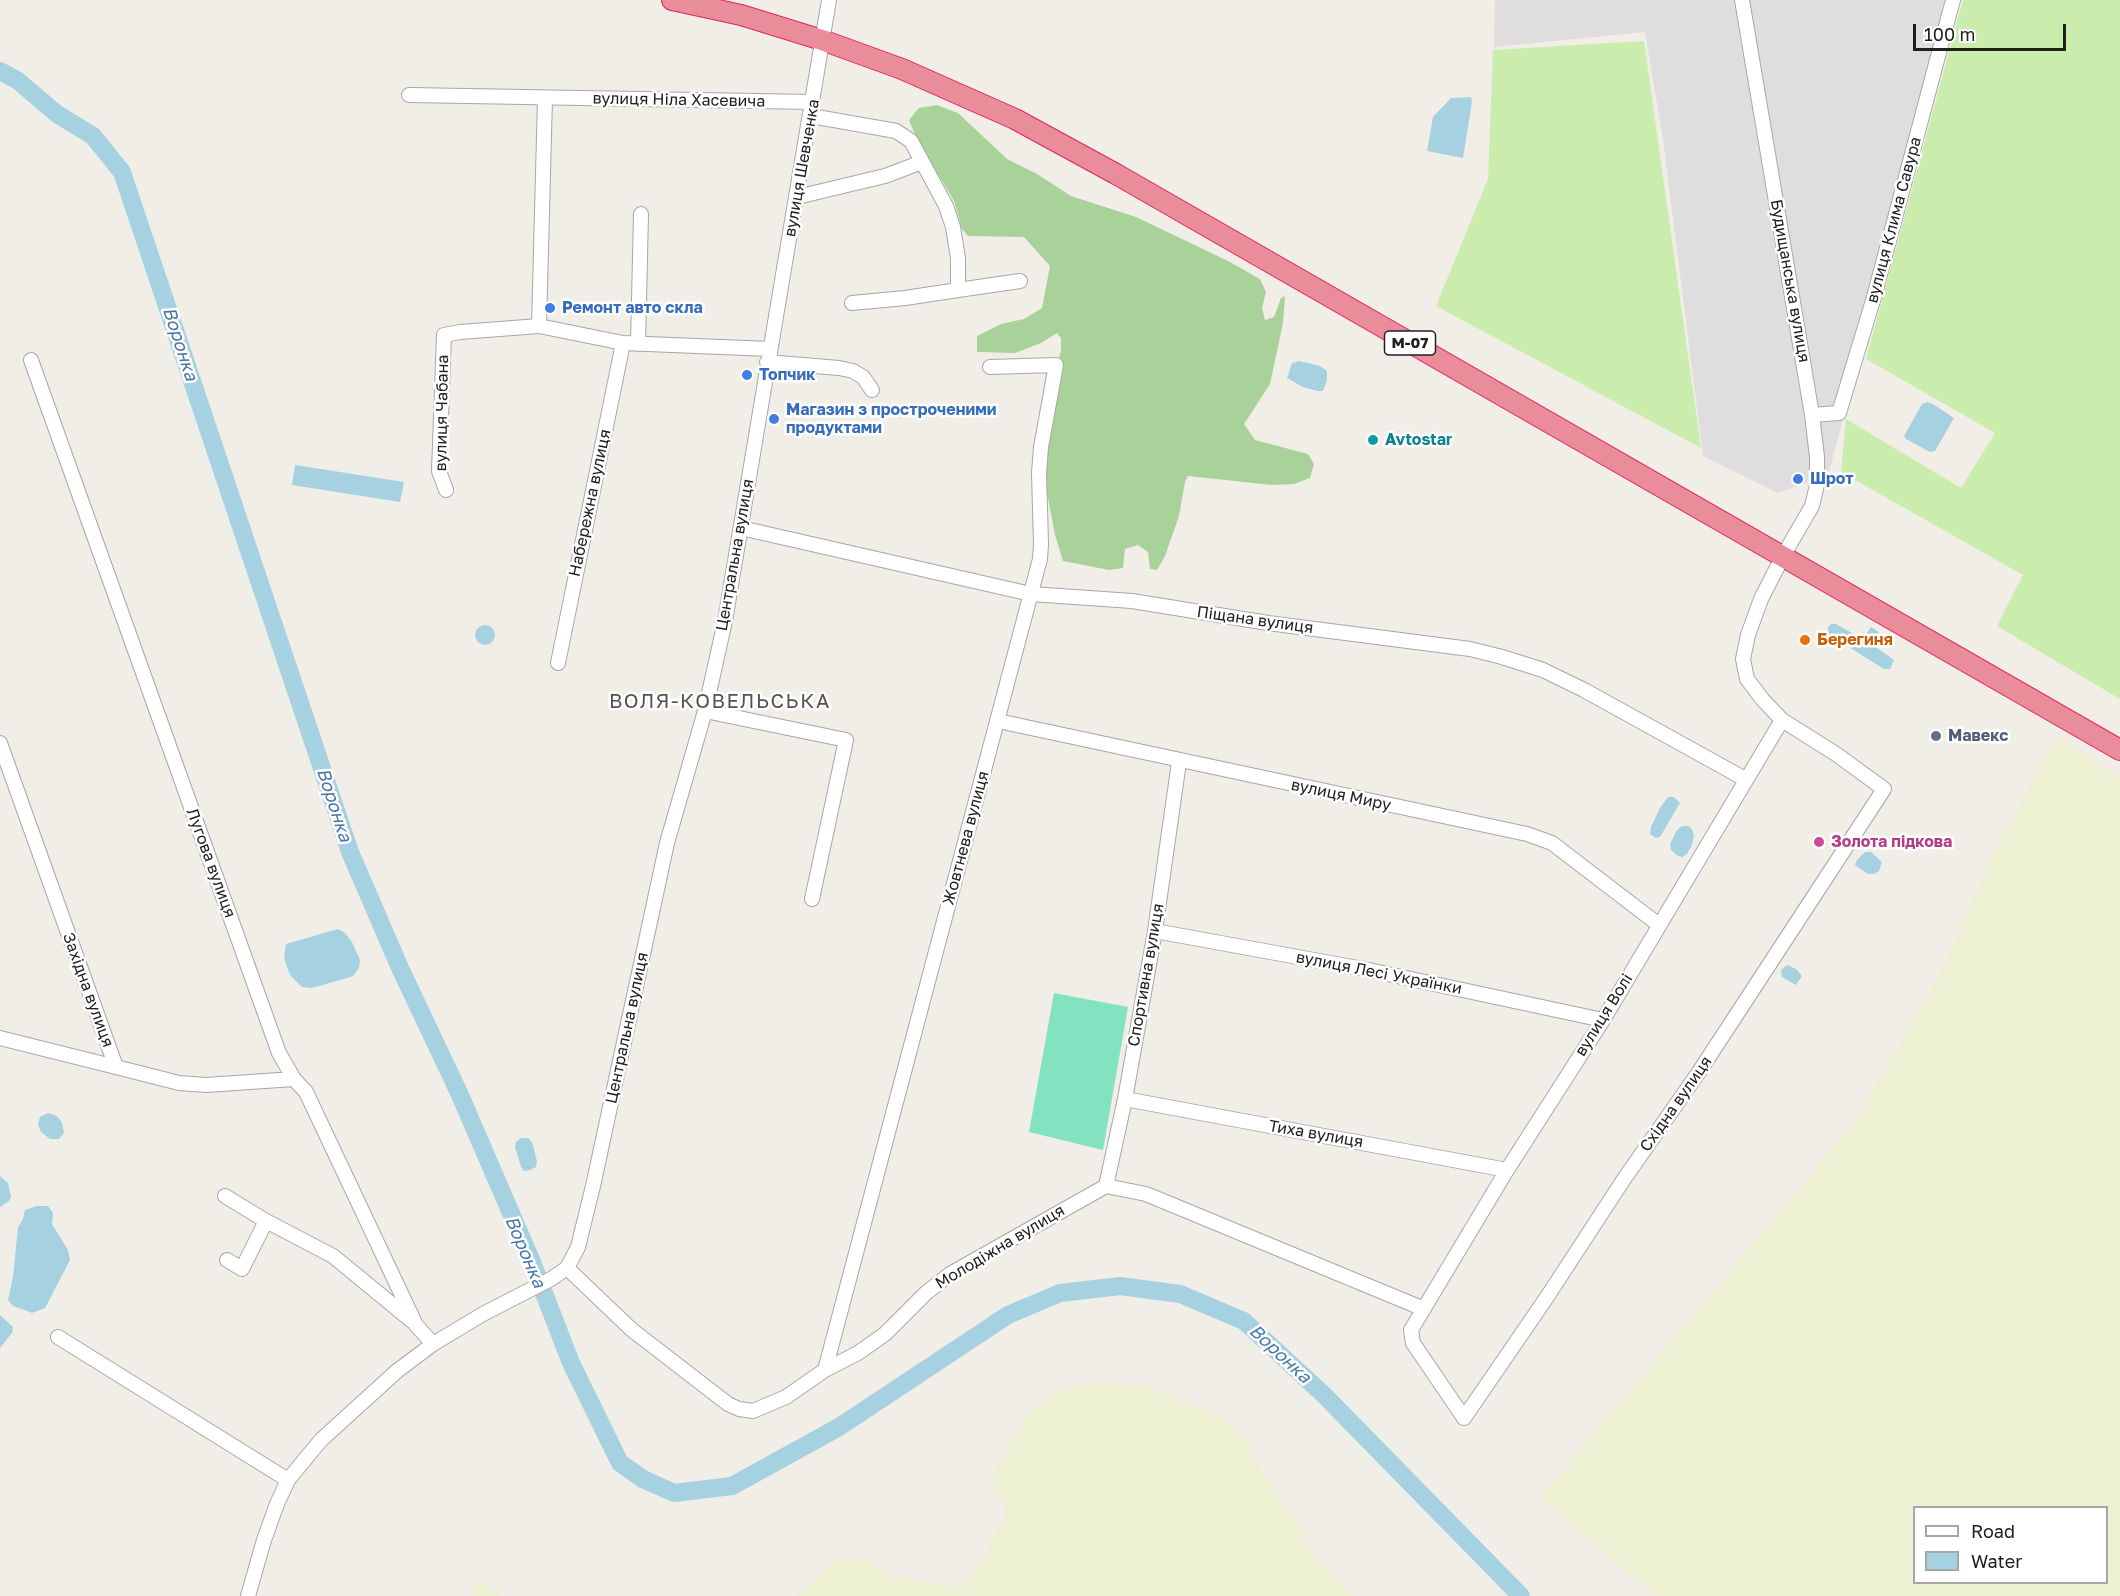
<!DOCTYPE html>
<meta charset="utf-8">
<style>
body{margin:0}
#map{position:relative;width:2120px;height:1596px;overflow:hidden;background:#f1eee7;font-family:"Golos Text",sans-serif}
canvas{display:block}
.legend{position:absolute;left:1913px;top:1506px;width:195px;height:78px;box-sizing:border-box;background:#fff;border:2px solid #a6a6a6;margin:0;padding:8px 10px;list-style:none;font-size:18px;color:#202020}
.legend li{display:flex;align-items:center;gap:12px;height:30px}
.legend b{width:30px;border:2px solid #a6a6a6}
.scale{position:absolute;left:1913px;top:24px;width:153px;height:27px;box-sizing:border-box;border:3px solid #202020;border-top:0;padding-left:8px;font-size:18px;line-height:21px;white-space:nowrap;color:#202020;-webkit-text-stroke:4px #fff;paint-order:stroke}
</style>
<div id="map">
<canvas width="2120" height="1596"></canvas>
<ul class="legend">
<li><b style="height:8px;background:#fff"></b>Road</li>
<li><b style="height:16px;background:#a6d1e0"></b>Water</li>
</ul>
<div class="scale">100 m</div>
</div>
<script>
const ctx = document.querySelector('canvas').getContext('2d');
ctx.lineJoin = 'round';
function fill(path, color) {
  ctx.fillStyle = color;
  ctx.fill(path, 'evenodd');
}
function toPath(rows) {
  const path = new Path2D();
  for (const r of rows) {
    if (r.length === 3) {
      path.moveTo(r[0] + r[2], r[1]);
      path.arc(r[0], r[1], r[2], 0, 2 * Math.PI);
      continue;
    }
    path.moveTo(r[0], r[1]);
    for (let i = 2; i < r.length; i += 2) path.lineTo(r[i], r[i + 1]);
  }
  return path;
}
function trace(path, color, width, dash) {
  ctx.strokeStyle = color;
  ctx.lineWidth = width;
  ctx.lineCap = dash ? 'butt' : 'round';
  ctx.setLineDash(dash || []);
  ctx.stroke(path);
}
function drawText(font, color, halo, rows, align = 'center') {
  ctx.font = font + ' "Golos Text",sans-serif';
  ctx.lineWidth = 5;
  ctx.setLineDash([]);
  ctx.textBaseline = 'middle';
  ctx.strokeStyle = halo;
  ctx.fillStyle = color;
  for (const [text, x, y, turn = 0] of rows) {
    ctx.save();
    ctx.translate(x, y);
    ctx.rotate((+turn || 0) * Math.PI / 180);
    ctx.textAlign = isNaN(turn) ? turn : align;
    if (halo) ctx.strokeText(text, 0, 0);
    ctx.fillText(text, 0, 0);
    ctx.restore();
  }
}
fill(toPath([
 [1495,0,1957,0,1828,475,1778,493,1703,456,1663,139,1645,32,1494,47]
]), '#dfdddd');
fill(toPath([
 [2057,736,2120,776,2120,1596,1655,1596,1540,1497,1854,1123,1940,974,1996,847],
 [1914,1508,2106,1508,2106,1582,1914,1582],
 [1093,1384,1147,1385,1223,1419,1246,1437,1263,1473,1299,1525,1310,1550,1352,1596,795,1596,834,1561,849,1558,866,1559,889,1576,965,1588,1004,1519,1004,1503,991,1478,1028,1412,1044,1400,1066,1389],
 [479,1577,502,1596,470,1596]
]), '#edf0d2');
fill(toPath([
 [1963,0,2120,0,2120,699,1997,626,2023,575,1841,472,1846,419,1961,488,1995,433,1866,359],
 [1644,41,1701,448,1436,306,1488,179,1493,50]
]), '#caecac');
fill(toPath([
 [937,105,958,113,1007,159,1037,174,1071,196,1136,217,1228,261,1260,279,1266,292,1262,308,1265,320,1274,317,1281,298,1285,296,1283,323,1270,384,1244,424,1255,440,1308,454,1314,464,1310,478,1294,484,1272,485,1188,476,1185,482,1179,516,1165,556,1157,570,1150,569,1148,552,1138,545,1125,549,1123,568,1109,570,1063,561,1055,535,1044,477,1052,381,1061,351,1061,338,1057,333,1041,343,1015,353,977,352,977,336,1001,324,1024,319,1042,308,1050,266,1024,237,968,236,962,229,954,201,917,139,909,120,919,108]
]), '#a9d29a');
fill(toPath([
 [1054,993,1128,1007,1103,1150,1029,1132]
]), '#83e2c0');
fill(toPath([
 [1471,97,1472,102,1463,158,1427,151,1433,117,1451,98],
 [1299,361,1320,366,1327,371,1327,380,1323,391,1317,391,1303,387,1287,378,1292,363],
 [1927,402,1933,404,1954,418,1935,451,1930,452,1906,439,1904,436,1922,404],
 [295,465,404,482,400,502,292,485],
 [1831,624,1836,624,1859,637,1864,637,1871,627,1879,632,1873,645,1894,660,1890,669,1884,669,1828,634,1828,628],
 [485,635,10],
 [1668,797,1674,797,1680,803,1660,837,1656,838,1650,834,1651,827,1660,808],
 [1682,826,1688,826,1692,829,1694,835,1692,845,1687,854,1682,857,1678,856,1671,850,1670,844,1677,830],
 [1865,852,1871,852,1882,862,1879,871,1874,874,1868,874,1855,865,1857,860],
 [338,929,345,933,352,942,360,960,359,968,353,976,347,978,312,988,302,987,290,975,284,958,286,944],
 [1787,965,1796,969,1802,976,1796,985,1782,977,1781,970],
 [48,1113,57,1116,62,1123,64,1133,59,1139,50,1139,41,1132,38,1124,40,1117],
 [521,1138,528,1138,532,1142,537,1161,536,1167,530,1170,524,1171,521,1167,515,1147,516,1142],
 [0,1176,8,1183,11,1197,9,1201,0,1207],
 [37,1206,48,1206,53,1213,52,1224,68,1250,70,1260,45,1308,32,1313,13,1306,8,1300,13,1277,18,1227,23,1219,25,1210],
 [0,1315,13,1327,12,1333,0,1348]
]), '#a6d1e0');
trace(toPath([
 [0,71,17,80,57,114,93,136,122,172,350,852,400,968,460,1095,532,1262,571,1363,620,1463,643,1479,674,1493,732,1486,839,1427,1008,1315,1060,1293,1120,1286,1180,1294,1244,1321,1324,1395,1521,1596]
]), '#a6d1e0', 18);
const minor = toPath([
 [1742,0,1812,415,1817,457,1817,485,1812,506,1783,556,1761,599,1748,635,1743,659,1747,679,1763,700,1782,720,1836,754,1884,789,1699,1072,1624,1179,1547,1297,1464,1418,1413,1343,1411,1330,1507,1170,1603,1020,1782,720],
 [409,95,813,102],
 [811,116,896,131,911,141,946,206,953,227,958,258,958,290,905,298,852,303],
 [797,197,885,176,922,162],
 [958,290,1020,281],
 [539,326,545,98],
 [638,344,641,214],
 [31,360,279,1053,294,1079,306,1092,416,1325,433,1344],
 [767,362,839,368,853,371,863,377,872,390],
 [1812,415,1839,413,1874,297,1953,0],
 [446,490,439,471,444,335,460,332,539,326,623,343,770,349],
 [741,528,1031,594,1132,601,1268,623,1470,649,1502,657,1543,670,1584,690,1745,779],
 [558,663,623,343],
 [705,711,846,740,812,899],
 [998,721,1527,834,1552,843,1659,925],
 [0,743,116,1067,179,1083,206,1085,294,1079],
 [1155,931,1369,970,1603,1020],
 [0,1038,116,1067],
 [1125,1099,1507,1170],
 [1106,1186,1125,1099,1155,931,1179,762],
 [225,1196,266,1221,333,1256,412,1321],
 [227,1260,242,1269,266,1221],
 [567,1268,632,1330,728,1404,739,1409,753,1411,786,1397,825,1370,858,1353,885,1334,926,1293,950,1274,1106,1186,1146,1194,1424,1309],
 [58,1337,288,1480],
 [825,1370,1040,559,1041,544,1039,473,1041,447,1056,365,990,367],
 [248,1596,264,1540,277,1504,288,1480,321,1440,397,1371,433,1344,483,1314,551,1279,567,1268,578,1247,593,1186,667,843,705,711,725,621,829,0]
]);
const highway = toPath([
 [672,0,741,15,822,40,902,69,1015,119,1116,174,2120,750]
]);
trace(minor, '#a7a7a7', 16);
trace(highway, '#e1225e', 22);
trace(minor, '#fff', 14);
trace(highway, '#ea8d9b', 20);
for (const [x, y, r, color] of [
 [550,308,6,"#3f7fe0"],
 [747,375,6,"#3f7fe0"],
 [774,419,6,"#3f7fe0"],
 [1373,440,6,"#0f9aa8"],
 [1798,479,6,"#3f7fe0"],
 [1805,640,6,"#e8710a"],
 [1936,736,6,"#5c6f8a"],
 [1819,842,6,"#d1479c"]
]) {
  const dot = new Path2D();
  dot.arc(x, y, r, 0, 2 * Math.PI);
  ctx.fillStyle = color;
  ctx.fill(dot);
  trace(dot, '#fff', 2);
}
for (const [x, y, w] of [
 [1410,343,51]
]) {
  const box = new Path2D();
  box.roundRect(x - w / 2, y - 12, w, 24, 4.5);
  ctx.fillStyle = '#fff';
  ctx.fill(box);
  trace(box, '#202020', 1.5);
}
drawText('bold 15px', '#202020', null, [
 ["М-07",1410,343]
]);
drawText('16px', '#202020', '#fff', [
 ["вулиця Ніла Хасевича",679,100,1],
 ["вулиця Шевченка",802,168,-80],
 ["вулиця Клима Савура",1894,220,-75],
 ["Будищанська вулиця",1790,281,80],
 ["вулиця Чабана",442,413,-89],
 ["Набережна вулиця",590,503,-78],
 ["Центральна вулиця",735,555,-80],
 ["Піщана вулиця",1255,620,8],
 ["вулиця Миру",1341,795,12],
 ["Жовтнева вулиця",966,838,-75],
 ["Лугова вулиця",211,863,70],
 ["вулиця Лесі Українки",1379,973,11],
 ["Спортивна вулиця",1146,975,-80],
 ["Західна вулиця",88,990,70],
 ["вулиця Волі",1604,1015,-58],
 ["Центральна вулиця",627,1028,-78],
 ["Східна вулиця",1676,1104,-55],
 ["Тиха вулиця",1316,1134,10],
 ["Молодіжна вулиця",1000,1247,-31]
]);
drawText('bold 16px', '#366cbe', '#fff', [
 ["Ремонт авто скла",562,308],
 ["Топчик",759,375],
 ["Магазин з простроченими",786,410],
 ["продуктами",786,428],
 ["Шрот",1810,479]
], 'left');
drawText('bold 16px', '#0d838f', '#fff', [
 ["Avtostar",1385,440]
], 'left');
drawText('bold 16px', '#c56008', '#fff', [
 ["Берегиня",1817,640]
], 'left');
drawText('bold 16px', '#4e5e75', '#fff', [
 ["Мавекс",1948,736]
], 'left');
drawText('bold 16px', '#b23c85', '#fff', [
 ["Золота підкова",1831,842]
], 'left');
drawText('italic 18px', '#4576ac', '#fff', [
 ["Воронка",180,344,72],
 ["Воронка",334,805,72],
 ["Воронка",525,1252,67],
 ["Воронка",1280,1354,43]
]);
ctx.letterSpacing = '1.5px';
drawText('20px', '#535353', '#fff', [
 ["ВОЛЯ-КОВЕЛЬСЬКА",720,702]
]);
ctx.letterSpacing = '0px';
</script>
